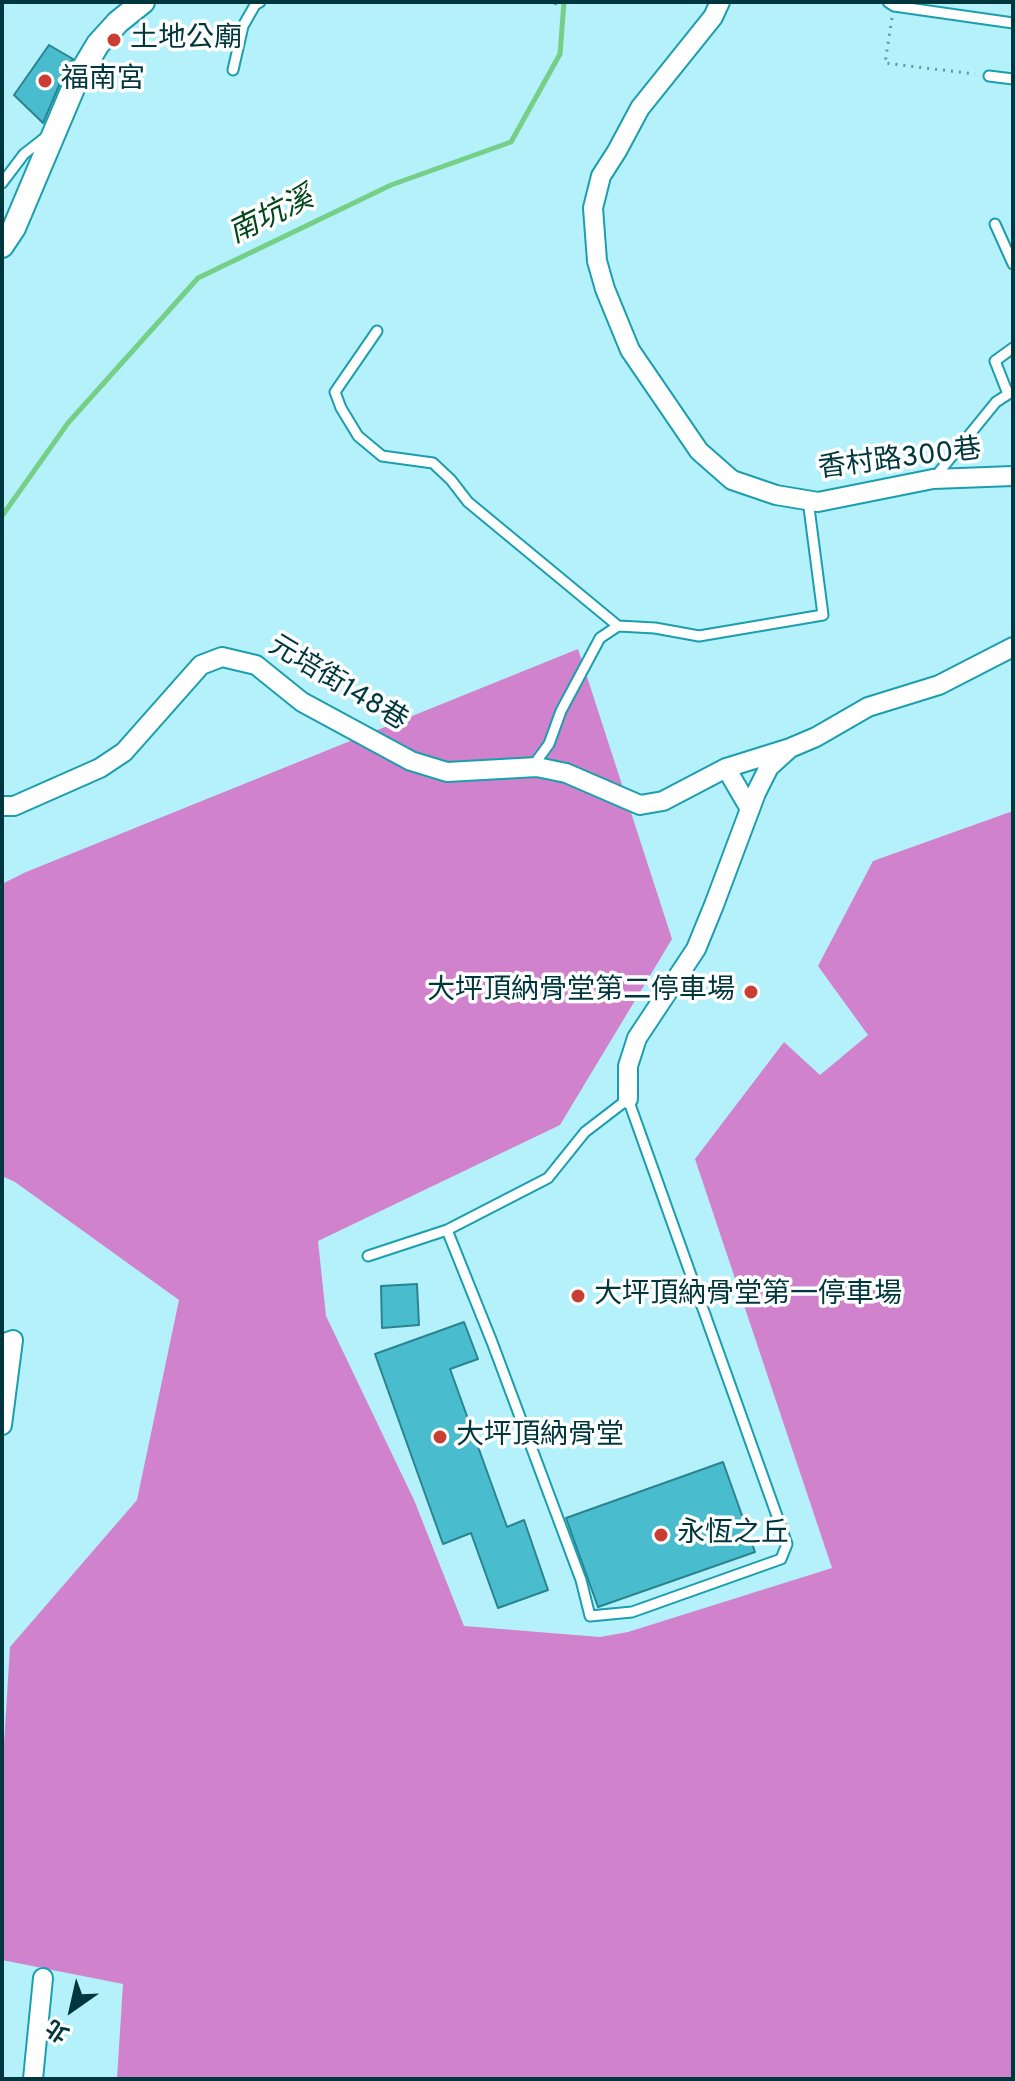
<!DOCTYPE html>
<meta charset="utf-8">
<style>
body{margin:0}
#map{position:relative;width:1015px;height:2081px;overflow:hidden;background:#b4f1fb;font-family:Overpass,"Noto Sans TC",sans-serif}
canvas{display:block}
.frame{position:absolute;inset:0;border:4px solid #00373e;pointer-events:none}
.north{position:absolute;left:32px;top:1969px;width:80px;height:80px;-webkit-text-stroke:6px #fff;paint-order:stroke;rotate:214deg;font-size:22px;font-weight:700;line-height:32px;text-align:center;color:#00373e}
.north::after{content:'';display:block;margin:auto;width:28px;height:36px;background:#00373e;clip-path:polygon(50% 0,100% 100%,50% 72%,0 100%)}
</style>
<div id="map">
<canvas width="1015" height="2081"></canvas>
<div class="frame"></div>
<div class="north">北</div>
</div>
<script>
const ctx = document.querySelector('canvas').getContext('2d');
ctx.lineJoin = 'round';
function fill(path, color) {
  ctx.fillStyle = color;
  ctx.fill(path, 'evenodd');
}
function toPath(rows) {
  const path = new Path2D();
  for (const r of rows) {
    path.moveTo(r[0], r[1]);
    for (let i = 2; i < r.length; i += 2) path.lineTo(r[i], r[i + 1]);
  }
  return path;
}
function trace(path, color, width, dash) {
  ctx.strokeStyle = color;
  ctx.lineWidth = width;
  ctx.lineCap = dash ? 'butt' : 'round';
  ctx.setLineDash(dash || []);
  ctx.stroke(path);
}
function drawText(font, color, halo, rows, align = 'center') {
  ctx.font = font + ' Overpass,"Noto Sans TC",sans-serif';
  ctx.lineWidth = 7;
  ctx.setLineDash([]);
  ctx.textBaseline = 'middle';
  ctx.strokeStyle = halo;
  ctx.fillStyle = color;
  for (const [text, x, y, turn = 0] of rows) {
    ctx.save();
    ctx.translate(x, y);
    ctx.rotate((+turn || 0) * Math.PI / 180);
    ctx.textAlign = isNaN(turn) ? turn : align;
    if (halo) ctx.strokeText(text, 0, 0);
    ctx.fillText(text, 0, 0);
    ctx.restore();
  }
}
fill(toPath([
 [578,649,672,939,560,1125,318,1241,326,1316,414,1500,464,1626,600,1637,628,1632,832,1568,695,1159,784,1042,820,1075,868,1035,818,966,873,861,1013,811,1013,2079,117,2079,123,1984,2,1960,2,1776,10,1647,137,1500,179,1300,15,1182,2,1176,2,884,26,872]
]), '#d082cc');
trace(toPath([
 [2,516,68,423,198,278,391,185,511,142,560,54,564,2]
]), '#76cf86', 5);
const building = toPath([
 [49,45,73,59,64,74,43,123,14,95,49,45],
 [417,1284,419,1325,382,1328,381,1286,417,1284],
 [464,1322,478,1359,450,1369,507,1527,524,1520,548,1590,498,1608,471,1533,443,1544,375,1354,464,1322],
 [723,1462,755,1552,598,1607,566,1518,723,1462]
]);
fill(building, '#49bdce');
trace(building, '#2a8490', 2);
const service = toPath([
 [888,2,894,6,1013,23],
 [233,70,243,26,255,5,260,2],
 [989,76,1013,79],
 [2,183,24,154,47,136],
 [995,224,1013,264],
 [377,331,335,392,341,408,358,436,382,456,433,463,451,480,468,502,618,626],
 [1008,394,995,361,1013,348],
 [935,477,996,402,1013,391],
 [537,767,538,759,549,744,561,711,600,638,618,626,655,628,699,636,823,615,808,500],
 [368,1256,447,1230,548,1178,585,1132,628,1099,787,1544,781,1559,632,1612,590,1616,581,1580,492,1342,447,1230]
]);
const minor = toPath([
 [720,2,713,17,640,108,617,151,601,176,593,208,597,261,605,289,630,350,699,451,732,480,776,495,818,502,933,479,1013,476],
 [726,768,750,809],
 [2,806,14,806,100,768,124,752,201,665,222,657,256,665,302,702,411,761,447,772,537,767,566,773,640,805,663,801,726,768,790,748],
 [628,1099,628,1066,637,1038,696,949,714,905,756,793,769,767,790,748,816,737,868,707,939,685,1013,647],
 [2,1344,13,1340,2,1425],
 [33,2079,43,1978]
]);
const tertiary = toPath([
 [2,246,14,228,77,79,98,44,118,22,143,2]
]);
trace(service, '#1b9eae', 13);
trace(minor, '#1b9eae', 22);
trace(tertiary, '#1b9eae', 26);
trace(toPath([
 [555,5,556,2],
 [892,18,885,63,975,74]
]), '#5d979f', 3, [2, 6]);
trace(service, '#fff', 9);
trace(minor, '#fff', 18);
trace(tertiary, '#fff', 22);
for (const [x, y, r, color] of [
 [114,40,8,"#ca3d32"],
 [45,81,8,"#ca3d32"],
 [751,992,8,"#ca3d32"],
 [578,1296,8,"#ca3d32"],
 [440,1437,8,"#ca3d32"],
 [661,1535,8,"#ca3d32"]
]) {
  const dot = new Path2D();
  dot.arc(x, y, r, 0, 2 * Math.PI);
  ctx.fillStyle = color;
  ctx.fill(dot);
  trace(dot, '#fff', 3);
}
drawText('28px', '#00373e', '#fff', [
 ["土地公廟",130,40],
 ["福南宮",61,81],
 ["大坪頂納骨堂第二停車場",735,992,"right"],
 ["大坪頂納骨堂第一停車場",594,1296],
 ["大坪頂納骨堂",456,1437],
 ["永恆之丘",677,1535]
], 'left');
drawText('28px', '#00373e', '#fff', [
 ["香村路300巷",900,461,-7],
 ["元培街148巷",337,685,31]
]);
drawText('italic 30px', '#014719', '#fff', [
 ["南坑溪",272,218,-26]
]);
</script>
